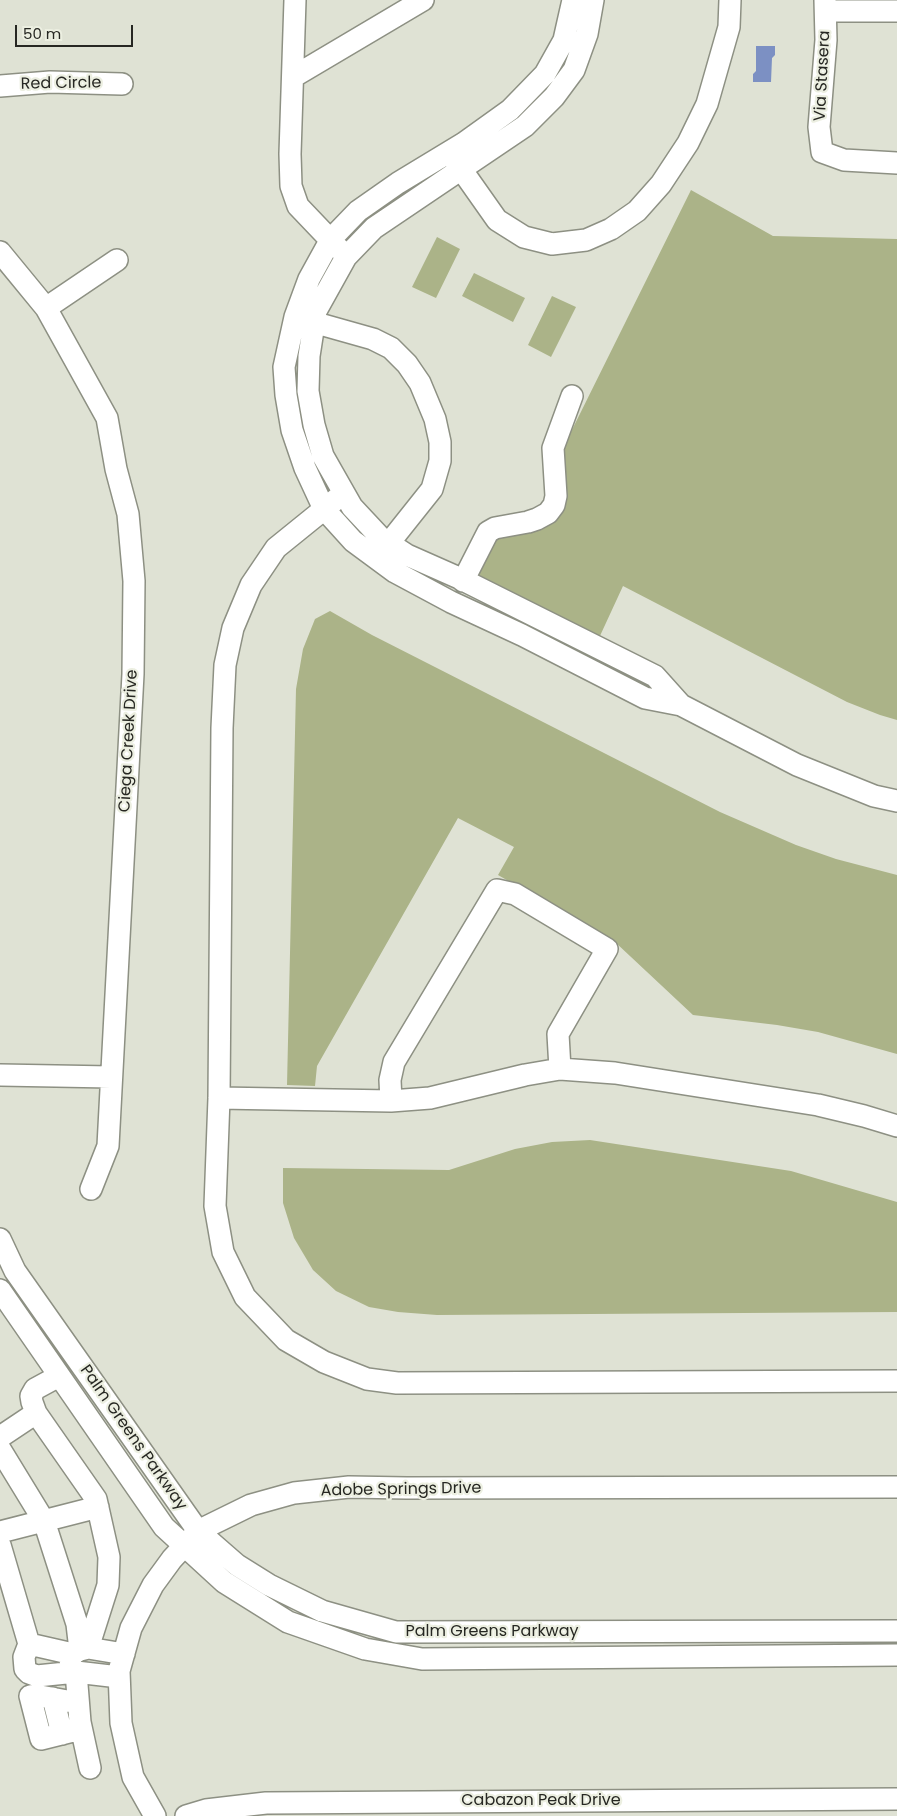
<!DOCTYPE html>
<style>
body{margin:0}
#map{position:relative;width:897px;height:1816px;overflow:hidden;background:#dfe2d4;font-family:Poppins,sans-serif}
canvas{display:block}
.scale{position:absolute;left:15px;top:25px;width:118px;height:22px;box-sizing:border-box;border:2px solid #262722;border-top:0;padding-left:6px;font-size:15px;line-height:18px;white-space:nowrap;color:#262722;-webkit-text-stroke:4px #ecefe1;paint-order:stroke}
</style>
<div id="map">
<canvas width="897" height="1816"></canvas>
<div class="scale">50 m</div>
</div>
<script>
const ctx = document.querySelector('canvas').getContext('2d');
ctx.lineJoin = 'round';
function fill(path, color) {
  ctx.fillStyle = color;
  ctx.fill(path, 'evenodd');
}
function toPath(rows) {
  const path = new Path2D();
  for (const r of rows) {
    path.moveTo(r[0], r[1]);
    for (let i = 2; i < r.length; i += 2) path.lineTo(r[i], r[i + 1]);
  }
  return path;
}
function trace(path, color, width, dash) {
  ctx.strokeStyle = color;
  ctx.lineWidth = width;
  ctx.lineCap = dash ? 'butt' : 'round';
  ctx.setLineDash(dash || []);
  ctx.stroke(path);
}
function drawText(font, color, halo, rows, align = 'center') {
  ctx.font = font + ' Poppins,sans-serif';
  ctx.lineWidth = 4.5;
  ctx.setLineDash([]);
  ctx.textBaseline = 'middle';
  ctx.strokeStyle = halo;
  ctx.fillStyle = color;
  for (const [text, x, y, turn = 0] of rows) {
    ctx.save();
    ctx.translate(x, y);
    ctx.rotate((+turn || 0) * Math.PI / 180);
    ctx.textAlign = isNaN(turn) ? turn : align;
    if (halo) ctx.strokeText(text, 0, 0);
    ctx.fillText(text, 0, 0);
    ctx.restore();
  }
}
fill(toPath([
 [691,190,773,236,897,239,897,720,880,715,847,702,623,586,599,638,474,576,497,535,545,527,563,501,561,452],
 [437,237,460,249,436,298,412,287],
 [474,273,525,298,513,322,462,296],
 [552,296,576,307,551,357,528,345],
 [330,611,372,635,720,812,796,845,836,859,897,875,897,1054,818,1032,777,1025,693,1015,615,942,498,875,514,847,458,818,317,1066,315,1086,287,1085,296,689,303,649,315,619],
 [590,1140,791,1171,897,1202,897,1312,437,1315,398,1312,369,1307,336,1291,313,1270,294,1238,283,1203,283,1168,449,1170,515,1149,552,1142]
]), '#abb388');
fill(toPath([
 [756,46,775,46,775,55,772,58,771,82,753,82,753,74,756,71]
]), '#7c90c3');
const minor = toPath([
 [295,0,290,154,291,186,298,206,339,249],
 [573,0,564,40,545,74,510,110,464,143,398,183,358,211,331,239,309,279,295,317,284,367,286,395,292,430,305,468,324,509,353,541,395,572,451,602,522,635,645,698,681,705,797,765,874,796,897,801],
 [593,0,587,34,574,70,554,97,525,126,374,228,346,257,316,311,309,356,308,391,314,425,323,456,352,507,381,538,407,555,459,578,655,676,681,705],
 [825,0,826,40,819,127,822,152,844,160,897,163],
 [826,11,897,11],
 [293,77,423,0],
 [0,86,50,82,122,84],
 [454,159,497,220,524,237,552,244,586,240,611,229,637,211,661,184,688,143,707,104,729,27,730,0],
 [0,252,46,308,107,418,116,469,128,514,134,581,133,674,108,1146,91,1189],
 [46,308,117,260],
 [302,319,373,339,391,348,407,364,420,383,435,419,440,442,440,461,432,489,389,543],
 [344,493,276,548,251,585,233,628,225,665,222,728,219,1098,215,1206,223,1252,245,1297,286,1340,324,1362,367,1379,397,1383,897,1381],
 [463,581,488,532,495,528,528,522,537,519,548,513,554,505,556,496,553,448,572,396],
 [0,1075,111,1077],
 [219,1098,391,1101,430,1098,525,1075,560,1069,615,1073,818,1105,864,1116,897,1126],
 [391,1101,390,1080,394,1062,497,890,515,894,607,949,558,1034,560,1069],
 [0,1239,15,1271,198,1531,237,1565,269,1585,322,1611,396,1632,897,1631],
 [0,1290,164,1527,224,1582,288,1622,365,1649,422,1659,897,1655],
 [59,1376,35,1389,31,1396,32,1402,36,1413,96,1499,109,1557,108,1585,88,1648],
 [0,1437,36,1413],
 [0,1449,44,1521,77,1624,80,1650],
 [0,1532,98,1507],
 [0,1545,29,1644,24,1657,25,1669,29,1673,37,1676,76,1672,80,1722,90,1768],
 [29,1644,73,1654],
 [119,1677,76,1672,71,1667,70,1659,73,1654,80,1650,88,1648,124,1654],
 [53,1698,62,1734],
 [78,1703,35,1695,30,1696,41,1739,81,1729],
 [155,1816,133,1777,121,1723,119,1671,131,1628,153,1585,172,1559,198,1531,251,1505,294,1493,349,1487,407,1488,897,1487],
 [186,1816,206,1810,266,1803,897,1799]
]);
trace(minor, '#8d9083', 24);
trace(minor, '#fff', 21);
drawText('16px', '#262722', '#ecefe1', [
 ["Via Stasera",823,76,-87],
 ["Red Circle",61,84,-1],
 ["Ciega Creek Drive",129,741,-87],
 ["Palm Greens Parkway",133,1438,55],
 ["Adobe Springs Drive",401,1490,-1],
 ["Palm Greens Parkway",492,1632],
 ["Cabazon Peak Drive",541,1801]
]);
</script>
